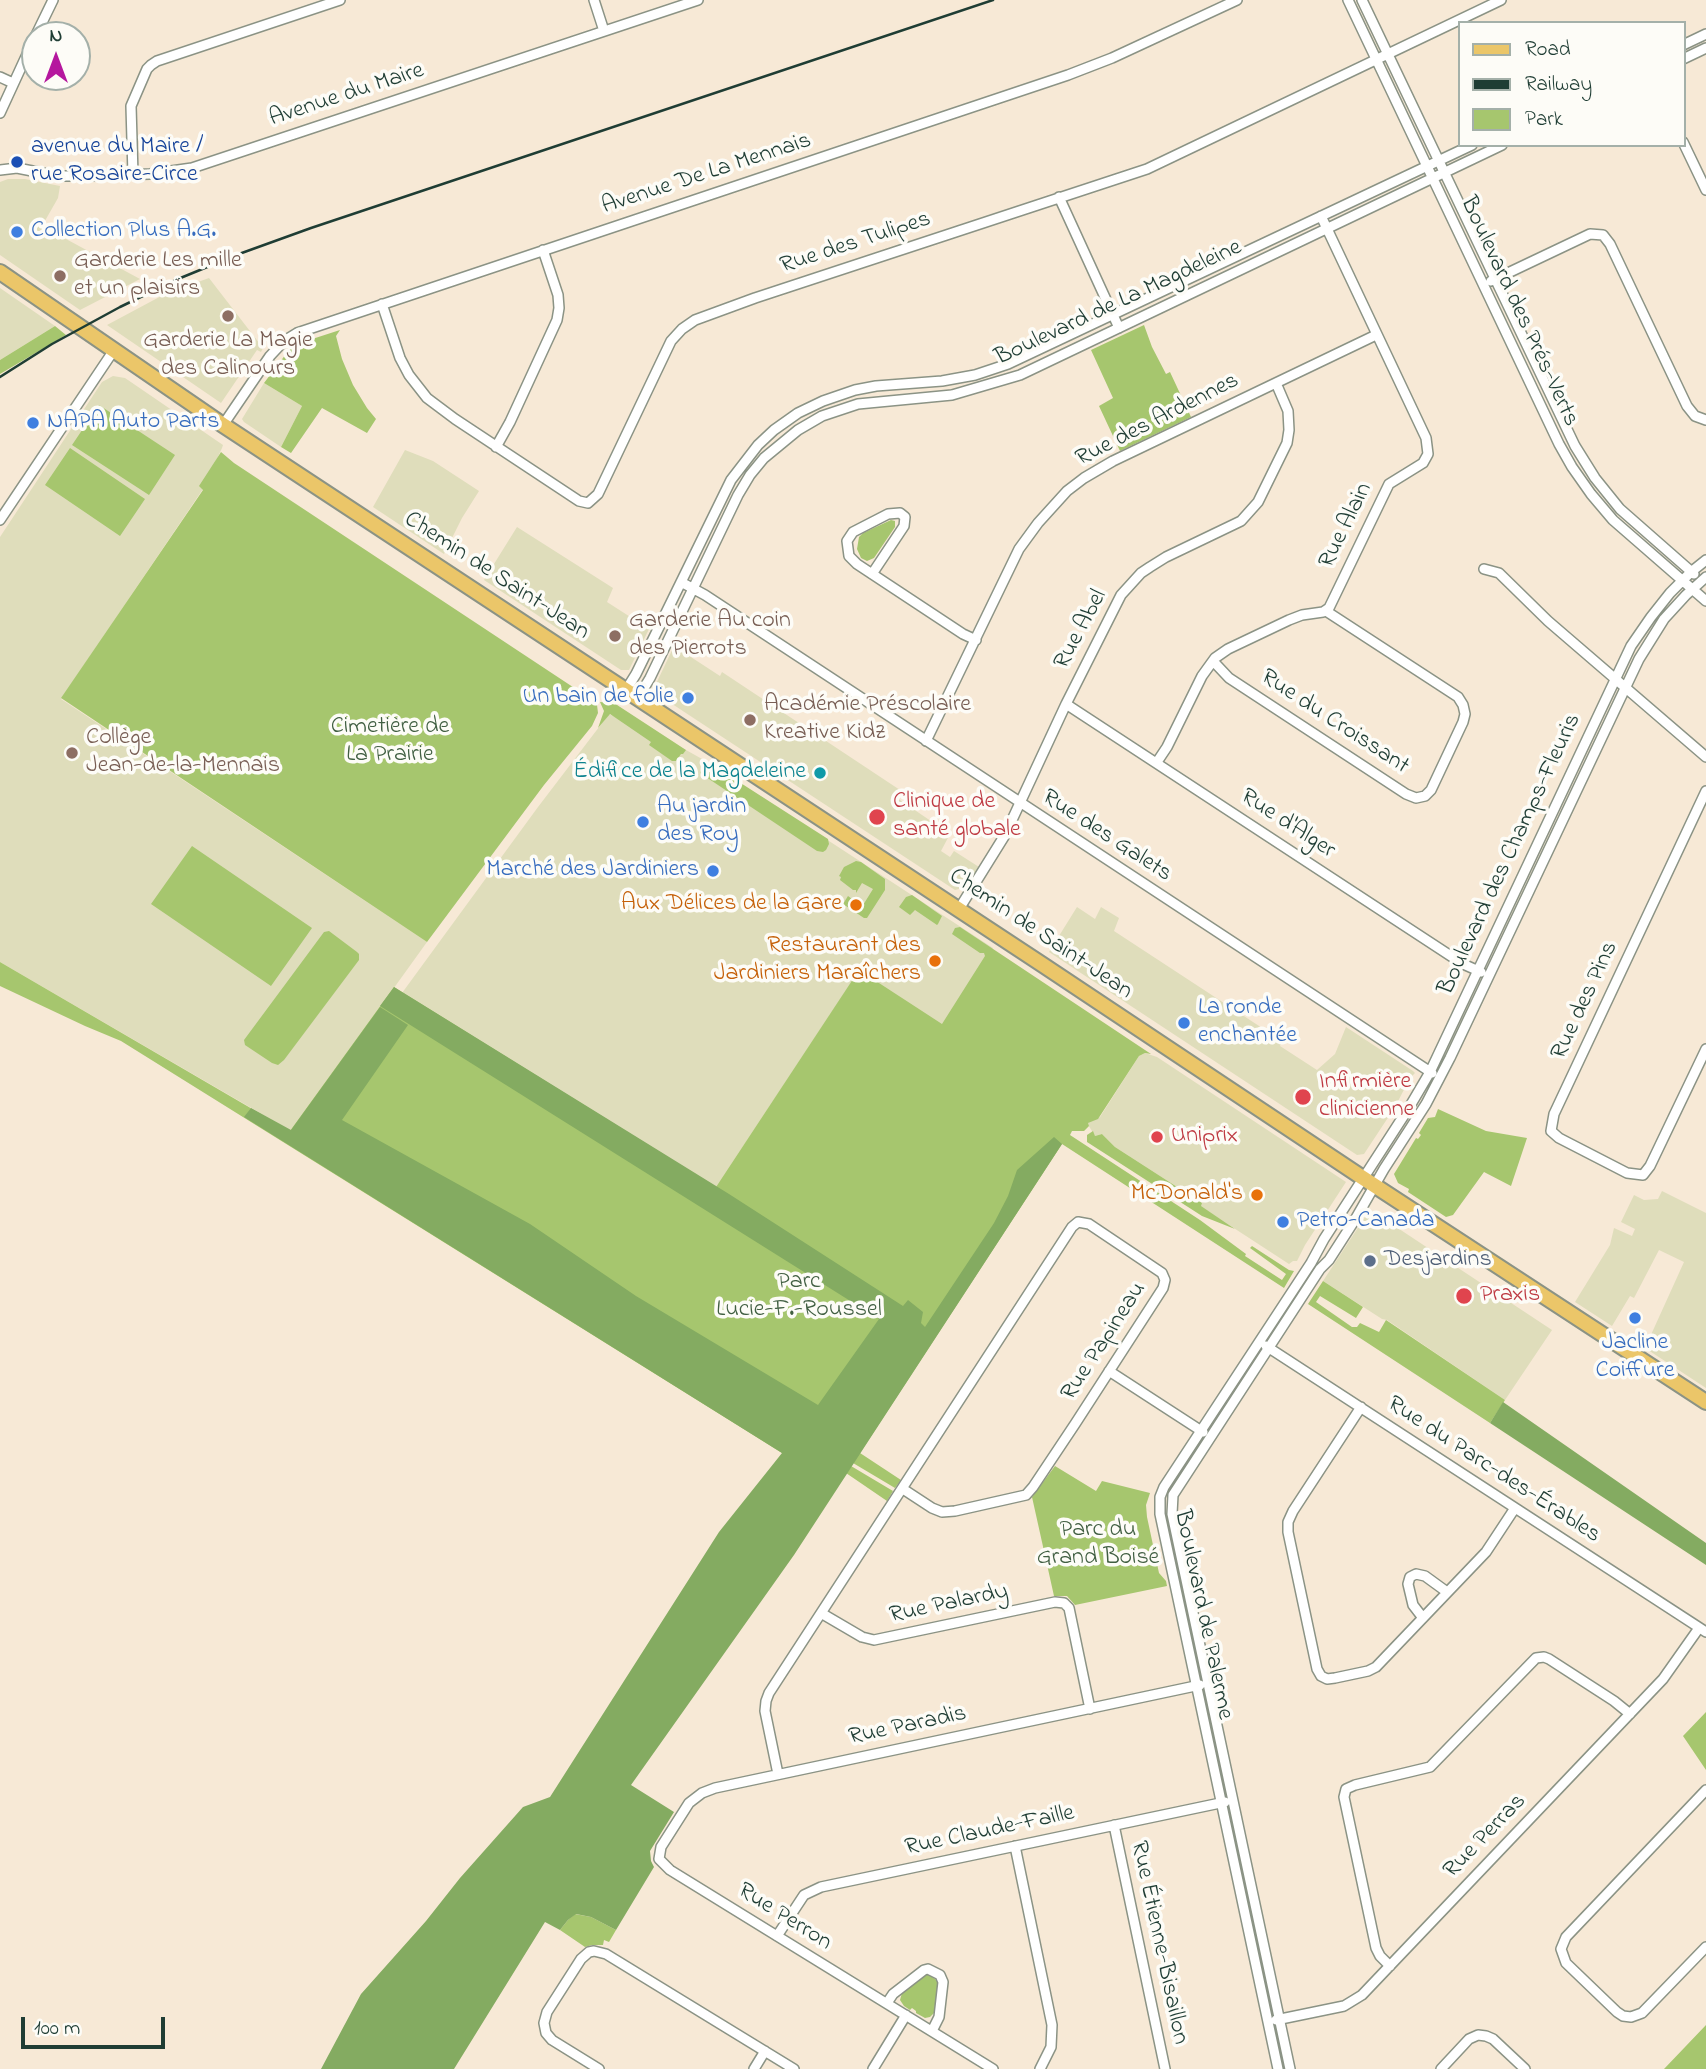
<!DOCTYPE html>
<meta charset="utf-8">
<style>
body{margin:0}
#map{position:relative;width:1706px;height:2069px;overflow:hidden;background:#f7e9d6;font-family:"Indie Flower",sans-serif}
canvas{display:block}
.legend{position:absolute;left:1458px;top:21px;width:228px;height:126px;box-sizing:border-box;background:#fdfcf7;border:2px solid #a4b0a9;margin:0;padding:9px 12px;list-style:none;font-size:21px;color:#1f3d34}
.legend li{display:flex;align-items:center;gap:14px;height:35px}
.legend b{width:35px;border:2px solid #a4b0a9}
.north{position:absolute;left:21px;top:21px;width:70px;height:70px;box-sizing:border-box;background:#fdfcf7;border:2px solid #a4b0a9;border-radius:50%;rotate:0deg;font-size:19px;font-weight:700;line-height:28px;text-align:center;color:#1f3d34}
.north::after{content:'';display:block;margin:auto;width:24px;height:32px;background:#b5179e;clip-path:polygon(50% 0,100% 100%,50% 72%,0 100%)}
.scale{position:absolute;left:21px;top:2017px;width:144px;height:32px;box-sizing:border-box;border:4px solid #1f3d34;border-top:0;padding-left:9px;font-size:21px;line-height:24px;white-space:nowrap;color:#1f3d34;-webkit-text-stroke:5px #fdfcf7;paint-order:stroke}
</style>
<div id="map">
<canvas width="1706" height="2069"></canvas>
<ul class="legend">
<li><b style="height:9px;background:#ebc669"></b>Road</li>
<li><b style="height:9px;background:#1f3d34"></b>Railway</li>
<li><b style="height:19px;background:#a6c66e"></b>Park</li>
</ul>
<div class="north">N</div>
<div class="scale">100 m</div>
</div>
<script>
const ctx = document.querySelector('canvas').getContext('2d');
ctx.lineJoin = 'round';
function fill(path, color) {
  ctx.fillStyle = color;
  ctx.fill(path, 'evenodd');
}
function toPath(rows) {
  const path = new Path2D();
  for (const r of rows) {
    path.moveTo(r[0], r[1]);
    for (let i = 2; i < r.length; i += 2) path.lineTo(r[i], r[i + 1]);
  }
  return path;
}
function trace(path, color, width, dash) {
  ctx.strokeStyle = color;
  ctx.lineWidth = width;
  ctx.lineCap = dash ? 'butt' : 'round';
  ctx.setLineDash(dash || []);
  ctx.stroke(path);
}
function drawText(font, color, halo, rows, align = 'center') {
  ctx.font = font + ' "Indie Flower",sans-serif';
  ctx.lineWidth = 7;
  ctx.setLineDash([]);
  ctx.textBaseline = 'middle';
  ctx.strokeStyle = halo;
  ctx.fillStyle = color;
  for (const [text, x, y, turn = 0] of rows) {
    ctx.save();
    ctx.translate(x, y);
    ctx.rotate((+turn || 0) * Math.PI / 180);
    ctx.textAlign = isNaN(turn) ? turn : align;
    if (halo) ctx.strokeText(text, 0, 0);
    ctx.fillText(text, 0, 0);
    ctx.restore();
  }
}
fill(toPath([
 [8,179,25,179,60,186,58,198,42,226,140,279,80,310,0,255,0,182],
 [209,278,263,348,261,352,257,350,221,403,107,325,165,294],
 [0,288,55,326,0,360],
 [113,376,125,378,223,445,222,448,203,489,61,699,427,942,291,1131,0,962,0,537,102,382],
 [264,383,302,406,281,447,244,422,242,419],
 [405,450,433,461,479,491,462,518,444,554,373,507],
 [517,527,613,588,607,602,649,629,629,670,621,670,484,580],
 [674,646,720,676,722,672,900,790,897,798,950,834,941,851,950,857,954,851,979,867,969,883,967,882,959,889,955,890,657,694,655,686],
 [609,714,686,750,711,764,993,948,943,1026,859,971,716,1187,402,993,538,807],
 [1077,907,1095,919,1101,907,1119,918,1114,931,1282,1041,1280,1046,1317,1070,1335,1054,1346,1027,1413,1071,1415,1073,1410,1078,1395,1107,1364,1154,1357,1155,1049,952],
 [1145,1053,1157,1057,1346,1182,1305,1245,1297,1261,1293,1261,1289,1264,1200,1206,1202,1203,1115,1147,1102,1134,1095,1136,1087,1123,1100,1117,1139,1056],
 [1662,1191,1706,1213,1706,1388,1645,1348,1684,1262,1659,1250,1634,1298,1630,1296,1612,1326,1575,1302,1610,1245,1614,1228,1632,1236,1635,1229,1621,1222,1634,1195,1644,1200,1658,1199],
 [1372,1211,1552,1330,1505,1400,1387,1320,1382,1319,1323,1281,1367,1214]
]), '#dfddbb');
fill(toPath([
 [1144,325,1152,347,1166,374,1170,372,1191,417,1120,451,1099,406,1113,398,1091,350],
 [55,326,66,335,0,374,0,360],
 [340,330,336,336,342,359,353,385,367,408,376,419,367,433,322,408,291,453,281,447,302,406,264,383,289,350,303,342],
 [99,405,175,455,149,495,72,445],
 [70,448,145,499,120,536,45,485],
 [221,452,234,463,588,697,597,705,598,713,592,726,544,785,427,942,61,698,203,490,199,486],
 [891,520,895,521,895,527,874,558,867,561,861,558,857,549,859,537,863,533],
 [600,702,614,703,686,750,683,754,681,754,676,761,672,761,649,745,651,742,610,714,598,728,604,711],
 [711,764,828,839,829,844,826,850,823,852,817,851,700,773,702,768],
 [192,846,312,928,271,986,151,904],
 [856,861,861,862,885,879,885,890,867,918,864,918,843,904,848,896,852,899,850,903,860,910,873,889,862,883,856,893,856,890,853,890,840,880,841,877,839,876,844,867],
 [912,895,942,916,938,924,937,925,915,910,910,915,899,907,906,897],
 [960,927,1151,1054,1145,1053,1139,1056,1098,1119,1088,1123,1089,1126,1084,1131,1072,1131,1070,1135,1200,1220,1246,1254,1245,1256,1282,1280,1286,1274,1250,1248,1252,1246,1289,1270,1294,1271,1284,1288,1062,1144,860,1453,901,1480,895,1488,853,1463,851,1466,893,1491,887,1501,846,1473,850,1467,782,1453,121,1041,85,1026,0,986,0,962,290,1131,394,987,716,1187,859,970,942,1024,985,956,984,953,980,953,952,934,955,928],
 [329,931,357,952,359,954,359,960,284,1060,278,1065,272,1063,245,1045,244,1040,324,932],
 [1438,1109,1486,1131,1527,1138,1511,1186,1484,1172,1453,1215,1446,1217,1408,1192,1409,1189,1398,1183,1394,1174,1416,1138,1418,1139,1421,1135,1419,1133,1428,1118,1435,1117],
 [1093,1131,1095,1136,1102,1134,1115,1147,1202,1203,1201,1206,1235,1229,1202,1216,1087,1142,1087,1135],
 [1323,1281,1363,1307,1356,1318,1320,1296,1316,1302,1352,1327,1357,1327,1360,1323,1379,1332,1386,1320,1505,1400,1490,1423,1308,1304],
 [1055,1466,1096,1491,1102,1481,1150,1493,1146,1505,1147,1517,1159,1573,1166,1581,1167,1586,1075,1605,1067,1596,1054,1596,1032,1497],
 [1706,1712,1706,1770,1683,1736],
 [575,1914,591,1917,616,1930,609,1942,604,1940,603,1945,592,1945,585,1947,560,1930,568,1920],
 [926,1975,929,1975,938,1981,934,2013,930,2017,925,2018,916,2013,916,2011,912,2008,910,2010,904,2006,900,2000,902,1993],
 [1706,2025,1706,2069,1664,2069]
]), '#a6c66e');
fill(toPath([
 [394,987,729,1194,903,1306,908,1300,923,1312,921,1323,925,1327,994,1223,1008,1196,1017,1170,1054,1137,1062,1144,794,1555,631,1785,674,1812,650,1851,651,1861,654,1867,616,1930,591,1917,576,1914,568,1920,560,1930,545,1922,454,2069,321,2069,361,1994,426,1921,460,1878,523,1807,550,1797,719,1532,782,1453,244,1117,251,1108,291,1130,380,1007,408,1025,342,1120,530,1224,636,1296,818,1405,879,1319,380,1006],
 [1503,1402,1706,1543,1706,1565,1490,1423]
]), '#84ab61');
const street = toPath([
 [594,0,604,31],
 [1348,0,1559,444,1572,467,1591,494,1613,520,1706,601],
 [1362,0,1575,446,1595,478,1620,509,1694,574],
 [36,35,53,0],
 [1683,45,1706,34],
 [1683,59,1706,48],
 [0,77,13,83],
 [0,113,35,37],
 [1683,142,1706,190],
 [0,170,17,168,58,176,80,176,150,174,192,168,698,0],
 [133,175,131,106,147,69,151,65,157,61,340,0],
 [1059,197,1119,328],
 [1491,281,1590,234,1603,235,1610,244,1687,406,1695,416,1706,420],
 [382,304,400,358,409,375,427,398,455,419,579,501,588,503,598,494,671,341,682,329,695,320,755,298,1147,169,1501,0],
 [223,425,270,356,284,341,297,333,1068,75,1112,58,1237,0],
 [496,447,510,422,557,320,559,308,558,295,543,250],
 [0,520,114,350],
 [1484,569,1499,573,1548,621,1706,757],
 [872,574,904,526,905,517,900,513,888,514,853,532,847,541,849,556,857,564,963,634,976,640],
 [681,582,705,595,1432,1073],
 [1213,661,1229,678,1406,794,1416,798,1425,796,1431,790,1463,722,1465,714,1463,705,1458,697,1326,611],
 [626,690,636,674,731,480,758,445,774,430,798,413,823,401,855,390,876,386,942,381,975,375,1008,364,1472,145],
 [638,698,650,678,738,495,750,475,764,458,798,430,822,416,858,404,952,395,1020,375,1502,145],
 [1066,704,1463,964,1481,972],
 [926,741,1019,549,1038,523,1067,491,1084,478,1113,461,1376,335],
 [1157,762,1167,747,1202,676,1215,658,1228,649,1289,620,1302,615,1323,612,1329,608,1389,484,1423,463,1428,454,1426,438,1321,216],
 [1706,791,1554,1114,1551,1131,1559,1138,1627,1173,1643,1175,1650,1166,1706,1049],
 [959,909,1005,835,1066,704,1121,595,1141,573,1150,567,1166,557,1241,521,1258,502,1287,443,1289,430,1288,411,1276,383],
 [1266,1346,1706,1632],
 [1109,1371,1203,1432],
 [1361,1407,1293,1511,1288,1522,1288,1532,1317,1669,1321,1676,1327,1679,1335,1678,1368,1671,1376,1667,1486,1552,1515,1508],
 [821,1613,862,1637,874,1640,1055,1602,1064,1603,1069,1608,1090,1709],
 [1423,1618,1413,1605,1408,1584,1410,1577,1416,1574,1425,1576,1447,1592],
 [778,1774,765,1711,766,1701,769,1693,1072,1227,1078,1222,1089,1224,1162,1273,1165,1280,1163,1288,1075,1424,1033,1487,1026,1495,955,1511,942,1512,932,1508,903,1489],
 [1706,1790,1566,1937,1561,1949,1566,1963,1617,2012,1623,2016,1631,2017,1642,2013,1706,1947],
 [1114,1825,1165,2069],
 [1015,1846,1052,2025,1051,2047,1040,2069],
 [777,1936,804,1895,821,1887,1225,1802],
 [1390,1966,1380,1956,1376,1948,1344,1797,1346,1789,1355,1785,1430,1767,1536,1658,1544,1657,1549,1659,1614,1701,1630,1714],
 [887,2003,893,1994,924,1970,928,1969,940,1975,943,1982,939,2017,932,2031],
 [1276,2020,1344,2006,1362,1995,1663,1679,1699,1628],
 [599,2069,552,2040,546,2033,544,2023,547,2012,581,1959,589,1952,594,1951,606,1954,794,2069],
 [754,2069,765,2051],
 [873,2069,906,2015],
 [993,2069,670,1870,659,1859,661,1847,689,1803,702,1793,715,1788,1200,1685],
 [1278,2069,1160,1514,1160,1497,1164,1487,1311,1263,1324,1239,1410,1106,1430,1072,1631,646,1651,617,1670,593,1691,572,1706,560],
 [1290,2069,1172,1514,1173,1495,1320,1269,1329,1260,1356,1218,1384,1169,1426,1104,1450,1058,1639,659,1664,619,1686,595,1706,577],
 [1441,2069,1469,2039,1478,2035,1486,2036,1493,2039,1525,2069]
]);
const primary = toPath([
 [0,272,223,425,1043,965,1363,1178,1706,1402]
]);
trace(street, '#8b9385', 12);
trace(primary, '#8b9385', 18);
trace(street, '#fff', 9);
trace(primary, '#ebc669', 14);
trace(toPath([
 [0,377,52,344,120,307,178,279,239,254,311,228,993,0]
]), '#1f3d34', 2.5);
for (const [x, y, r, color] of [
 [17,162,7,"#1a4fb4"],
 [17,232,7,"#3f7fe0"],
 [60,276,7,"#8d6e63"],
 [228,316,7,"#8d6e63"],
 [33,423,7,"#3f7fe0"],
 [615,636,7,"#8d6e63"],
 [688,698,7,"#3f7fe0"],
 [750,720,7,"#8d6e63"],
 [72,753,7,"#8d6e63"],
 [820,773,7,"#0f9aa8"],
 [877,817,9,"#e0444e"],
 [643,822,7,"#3f7fe0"],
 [713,871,7,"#3f7fe0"],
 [856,905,7,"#e8710a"],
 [935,961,7,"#e8710a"],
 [1184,1023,7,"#3f7fe0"],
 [1303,1097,9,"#e0444e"],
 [1157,1137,7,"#e0444e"],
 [1257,1195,7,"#e8710a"],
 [1283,1222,7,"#3f7fe0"],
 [1370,1261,7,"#5c6f8a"],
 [1464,1296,9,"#e0444e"],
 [1635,1318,7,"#3f7fe0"]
]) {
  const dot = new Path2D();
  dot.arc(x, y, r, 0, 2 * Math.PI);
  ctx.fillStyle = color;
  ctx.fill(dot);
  trace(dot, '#fdfcf7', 2.5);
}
drawText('24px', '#1f3d34', '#fdfcf7', [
 ["Avenue du Maire",347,96,-18],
 ["Avenue De La Mennais",707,175,-18],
 ["Rue des Tulipes",856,244,-18],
 ["Boulevard de La Magdeleine",1119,304,-25],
 ["Boulevard des Prés-Verts",1518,312,65],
 ["Rue des Ardennes",1158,421,-27],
 ["Rue Alain",1347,526,-64],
 ["Chemin de Saint-Jean",496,577,33],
 ["Rue Abel",1082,630,-62],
 ["Rue du Croissant",1334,723,33],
 ["Rue d'Alger",1287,825,33],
 ["Rue des Galets",1106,837,33],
 ["Boulevard des Champs-Fleuris",1511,855,-65],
 ["Chemin de Saint-Jean",1040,935,34],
 ["Rue des Pins",1586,1001,-65],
 ["Rue Papineau",1105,1342,-57],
 ["Rue du Parc-des-Érables",1493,1471,33],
 ["Rue Palardy",949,1605,-12],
 ["Boulevard de Palerme",1202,1615,78],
 ["Rue Paradis",908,1727,-12],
 ["Rue Claude-Faille",990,1832,-12],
 ["Rue Perras",1486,1837,-46],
 ["Rue Perron",784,1918,32],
 ["Rue Étienne-Bisaillon",1158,1943,78]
]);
drawText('24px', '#164399', '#fdfcf7', [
 ["avenue du Maire /",31,148],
 ["rue Rosaire-Circe",31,176]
], 'left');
drawText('24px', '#366cbe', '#fdfcf7', [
 ["Collection Plus A.G.",31,232],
 ["NAPA Auto Parts",47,423],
 ["Un bain de folie",674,698,"right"],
 ["Au jardin",657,808],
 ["des Roy",657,836],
 ["Marché des Jardiniers",699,871,"right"],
 ["La ronde",1198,1009],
 ["enchantée",1198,1037],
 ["Petro-Canada",1297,1222],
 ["Jacline",1635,1344,"center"],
 ["Coiffure",1635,1372,"center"]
], 'left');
drawText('24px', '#785e54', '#fdfcf7', [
 ["Garderie Les mille",74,262],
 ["et un plaisirs",74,290],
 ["Garderie La Magie",228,342,"center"],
 ["des Calinours",228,370,"center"],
 ["Garderie Au coin",629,622],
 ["des Pierrots",629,650],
 ["Académie Préscolaire",764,706],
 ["Kreative Kidz",764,734],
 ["Collège",86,739],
 ["Jean-de-la-Mennais",86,767]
], 'left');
drawText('24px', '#415f42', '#fdfcf7', [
 ["Cimetière de",390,728],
 ["La Prairie",390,756],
 ["Parc",799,1283],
 ["Lucie-F.-Roussel",799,1311],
 ["Parc du",1098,1531],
 ["Grand Boisé",1098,1559]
]);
drawText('24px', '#0d838f', '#fdfcf7', [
 ["Édifice de la Magdeleine",806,773]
], 'right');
drawText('24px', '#be3a42', '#fdfcf7', [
 ["Clinique de",893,803],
 ["santé globale",893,831],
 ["Infirmière",1319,1083],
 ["clinicienne",1319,1111],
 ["Uniprix",1171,1137],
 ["Praxis",1480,1296]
], 'left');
drawText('24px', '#c56008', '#fdfcf7', [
 ["Aux Délices de la Gare",842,905],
 ["Restaurant des",921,947],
 ["Jardiniers Maraîchers",921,975],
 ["McDonald's",1243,1195]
], 'right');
drawText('24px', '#4e5e75', '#fdfcf7', [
 ["Desjardins",1384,1261]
], 'left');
</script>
